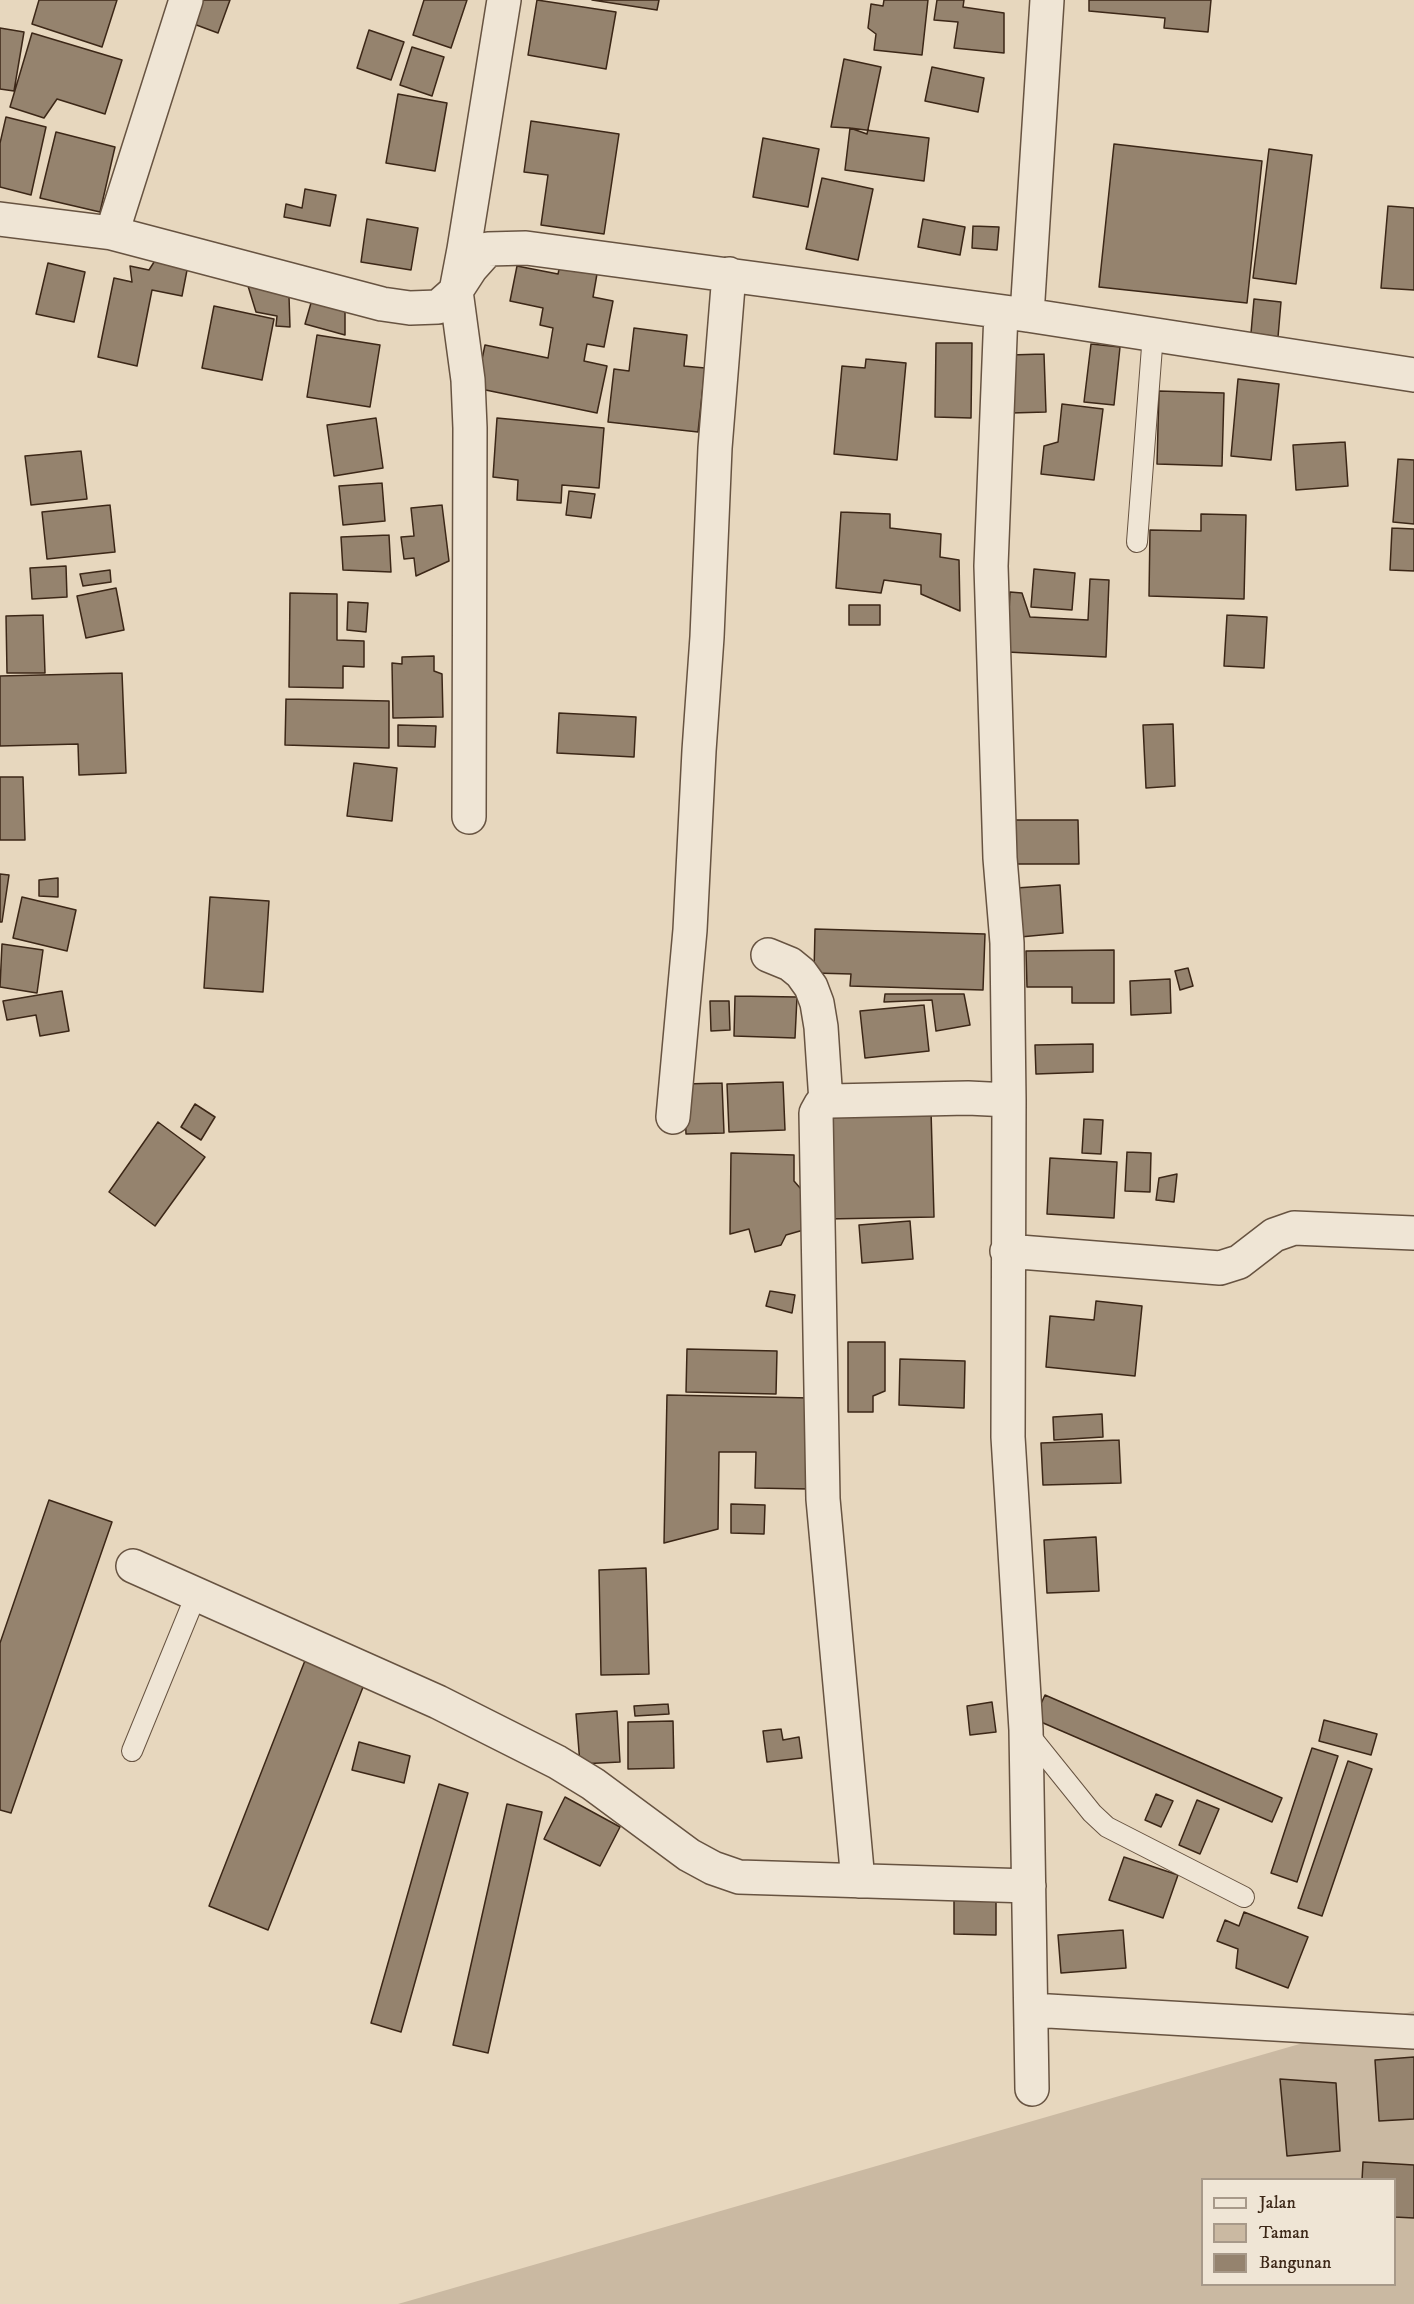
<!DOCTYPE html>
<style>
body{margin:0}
#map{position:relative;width:1414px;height:2304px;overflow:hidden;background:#e7d7be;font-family:"IM FELL DW Pica",serif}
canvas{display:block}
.legend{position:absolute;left:1201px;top:2178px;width:195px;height:108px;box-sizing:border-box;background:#efe5d5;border:2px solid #a79989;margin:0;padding:8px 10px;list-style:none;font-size:18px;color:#3c2717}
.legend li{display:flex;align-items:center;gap:12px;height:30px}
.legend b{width:30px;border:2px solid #a79989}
</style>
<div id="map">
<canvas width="1414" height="2304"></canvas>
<ul class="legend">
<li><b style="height:8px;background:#efe5d5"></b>Jalan</li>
<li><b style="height:16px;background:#cab9a2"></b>Taman</li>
<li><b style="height:16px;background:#95836e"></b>Bangunan</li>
</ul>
</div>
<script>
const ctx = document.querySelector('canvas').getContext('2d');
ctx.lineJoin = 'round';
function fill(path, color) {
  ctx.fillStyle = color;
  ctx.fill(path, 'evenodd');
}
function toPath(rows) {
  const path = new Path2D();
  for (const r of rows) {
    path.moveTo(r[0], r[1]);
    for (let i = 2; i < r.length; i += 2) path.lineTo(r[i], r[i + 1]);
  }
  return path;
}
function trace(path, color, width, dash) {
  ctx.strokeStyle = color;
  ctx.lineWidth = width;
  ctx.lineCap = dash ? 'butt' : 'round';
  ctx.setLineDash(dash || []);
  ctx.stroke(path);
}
fill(toPath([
 [1414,2011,1414,2304,398,2304],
 [1202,2180,1394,2180,1394,2284,1202,2284]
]), '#cab9a2');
const building = toPath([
 [39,0,117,0,102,47,32,24,39,0],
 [190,0,230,0,218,33,183,20,190,0],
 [424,0,467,0,451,48,413,35,424,0],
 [537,0,616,12,606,69,528,55,537,0],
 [592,0,659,0,657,10,592,0],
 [884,0,928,0,922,55,874,50,876,34,868,28,871,4,883,6,884,0],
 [937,0,964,0,963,7,1004,13,1004,53,954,48,958,22,934,20,937,0],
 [1089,0,1211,0,1208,32,1164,28,1165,18,1089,11,1089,0],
 [0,28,24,32,14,91,0,89,0,28],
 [369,30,404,42,391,80,357,68,369,30],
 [32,33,122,60,105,114,57,99,44,118,10,107,32,33],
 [412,47,444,57,432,96,400,85,412,47],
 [844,59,881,67,867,134,850,128,831,127,844,59],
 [932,67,984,78,978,112,925,101,932,67],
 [398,94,447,103,435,171,386,163,398,94],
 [6,117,46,127,31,195,0,187,0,143,6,117],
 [531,121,619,134,604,234,541,225,548,175,524,172,531,121],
 [850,128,929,138,924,181,845,170,850,128],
 [56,132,115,147,100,212,40,198,56,132],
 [763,138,819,149,808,207,753,197,763,138],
 [1114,144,1262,161,1247,303,1099,287,1114,144],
 [1269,149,1312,155,1296,284,1253,278,1269,149],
 [822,178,873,189,858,260,806,249,822,178],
 [305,189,336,195,330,226,284,217,286,204,302,208,305,189],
 [1388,206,1414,208,1414,290,1381,288,1388,206],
 [367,219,418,228,411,270,361,262,367,219],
 [923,219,965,227,960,255,918,247,923,219],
 [973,226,999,227,997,250,972,248,973,226],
 [156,259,188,265,182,296,152,290,137,366,98,357,114,278,132,282,130,266,149,270,156,259],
 [561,261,598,268,593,297,613,301,604,347,587,344,584,361,607,366,597,413,476,388,485,345,548,358,553,328,540,325,543,308,510,301,517,266,558,274,561,261],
 [48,263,85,272,74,322,36,314,48,263],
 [248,286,289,296,290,327,276,326,277,316,256,312,248,286],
 [313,296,345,305,345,335,305,324,313,296],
 [1254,299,1281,302,1278,337,1251,333,1254,299],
 [214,306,274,319,262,380,202,368,214,306],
 [634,328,687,335,684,366,705,368,698,432,608,422,614,369,629,371,634,328],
 [317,335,380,345,370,407,307,397,317,335],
 [936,343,972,343,971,418,935,417,936,343],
 [1091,344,1120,347,1114,405,1084,402,1091,344],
 [1044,354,1046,412,1011,413,1009,355,1044,354],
 [866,359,906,363,897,460,834,454,842,366,865,368,866,359],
 [1238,379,1279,384,1271,460,1231,456,1238,379],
 [1159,391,1224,393,1222,466,1157,464,1159,391],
 [1062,404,1103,409,1094,480,1041,474,1044,446,1058,442,1062,404],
 [376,418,383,468,334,476,327,425,376,418],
 [497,418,604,428,599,488,562,485,561,503,517,500,518,480,493,477,497,418],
 [1345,442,1348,486,1296,490,1293,445,1345,442],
 [81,451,87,499,31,505,25,456,81,451],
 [1398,459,1414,460,1414,524,1393,522,1398,459],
 [382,483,385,521,343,525,339,486,382,483],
 [569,491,595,494,591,518,566,515,569,491],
 [110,505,115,552,47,559,42,512,110,505],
 [442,505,449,561,416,576,414,558,404,559,401,537,414,536,411,508,442,505],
 [841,512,890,514,890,528,941,534,940,557,959,560,960,611,921,594,921,585,884,580,881,593,836,588,841,512],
 [1201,514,1246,515,1244,599,1149,596,1150,530,1201,531,1201,514],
 [1392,528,1414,529,1414,571,1390,570,1392,528],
 [389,535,391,572,343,570,341,537,389,535],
 [66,566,67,597,32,599,30,568,66,566],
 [1034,569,1075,573,1072,610,1031,607,1034,569],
 [110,570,111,582,83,586,80,574,110,570],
 [1090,579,1109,580,1106,657,1007,652,1010,592,1022,593,1030,617,1088,620,1090,579],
 [116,588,124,630,86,638,77,596,116,588],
 [290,593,337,594,337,640,364,641,364,667,343,666,343,688,289,687,290,593],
 [348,602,368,603,366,632,347,630,348,602],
 [849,605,880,605,880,625,849,625,849,605],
 [43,615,45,673,7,673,6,616,43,615],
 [1227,615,1267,617,1264,668,1224,666,1227,615],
 [434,656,434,671,442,674,443,717,393,718,392,663,402,664,402,657,434,656],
 [122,673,126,773,79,775,78,744,0,746,0,676,122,673],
 [286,699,389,701,389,748,285,745,286,699],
 [559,713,636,717,634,757,557,753,559,713],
 [1173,724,1175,786,1146,788,1143,725,1173,724],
 [398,725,436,726,435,747,398,746,398,725],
 [354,763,397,768,392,821,347,816,354,763],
 [0,777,23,777,25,840,0,840,0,777],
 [1008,820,1078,820,1079,864,1009,864,1008,820],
 [0,874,9,875,2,922,0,922,0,874],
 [58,878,58,897,39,896,39,880,58,878],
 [1060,885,1063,933,1020,937,1016,888,1060,885],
 [22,897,76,910,67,951,13,938,22,897],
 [210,897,269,901,263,992,204,988,210,897],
 [815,929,985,934,983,990,850,986,851,974,814,973,815,929],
 [2,944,43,950,37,993,0,987,2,944],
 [1114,950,1114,1003,1072,1003,1072,987,1027,987,1026,951,1114,950],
 [1188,968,1193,986,1180,990,1175,971,1188,968],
 [1170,979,1171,1013,1131,1015,1130,981,1170,979],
 [62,991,69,1031,40,1036,36,1015,7,1020,3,1001,62,991],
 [885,994,964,994,970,1025,936,1031,932,1000,884,1002,885,994],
 [735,996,797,997,795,1038,734,1036,735,996],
 [710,1001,729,1001,730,1030,711,1031,710,1001],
 [924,1005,929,1051,865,1058,860,1011,924,1005],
 [1093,1044,1093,1072,1036,1074,1035,1045,1093,1044],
 [783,1082,785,1130,729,1132,727,1084,783,1082],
 [722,1083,724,1133,686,1134,684,1084,722,1083],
 [195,1104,215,1117,201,1140,181,1127,195,1104],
 [931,1110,934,1217,826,1219,824,1112,931,1110],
 [1084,1119,1103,1120,1101,1154,1082,1153,1084,1119],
 [158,1122,205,1157,155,1226,109,1192,158,1122],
 [1127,1152,1151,1153,1150,1192,1125,1191,1127,1152],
 [731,1153,794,1155,794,1181,807,1196,807,1229,786,1235,781,1245,755,1252,749,1229,730,1234,731,1153],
 [1050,1158,1117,1162,1114,1218,1047,1214,1050,1158],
 [1177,1174,1174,1202,1156,1200,1159,1178,1177,1174],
 [910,1221,913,1259,862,1263,859,1225,910,1221],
 [770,1291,795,1295,792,1313,766,1306,770,1291],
 [1096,1301,1142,1306,1135,1376,1046,1367,1050,1316,1094,1320,1096,1301],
 [848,1342,885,1342,885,1391,873,1396,873,1412,848,1412,848,1342],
 [687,1349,777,1351,776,1394,686,1392,687,1349],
 [900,1359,965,1361,964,1408,899,1405,900,1359],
 [667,1395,810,1398,809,1489,755,1488,756,1452,719,1452,718,1529,664,1543,667,1395],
 [1102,1414,1103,1437,1054,1440,1053,1417,1102,1414],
 [1119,1440,1121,1483,1043,1485,1041,1443,1119,1440],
 [49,1500,112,1522,11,1813,0,1810,0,1643,49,1500],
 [731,1504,765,1505,764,1534,731,1533,731,1504],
 [1096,1537,1099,1591,1047,1593,1044,1540,1096,1537],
 [646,1568,649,1674,601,1675,599,1570,646,1568],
 [306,1658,365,1682,268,1930,209,1906,306,1658],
 [1045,1695,1282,1798,1272,1822,1034,1719,1045,1695],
 [992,1702,996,1732,970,1735,967,1706,992,1702],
 [668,1704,669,1714,635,1716,634,1706,668,1704],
 [617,1711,620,1762,580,1764,576,1714,617,1711],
 [1324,1720,1377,1734,1371,1755,1319,1741,1324,1720],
 [673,1721,674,1768,628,1769,628,1722,673,1721],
 [781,1729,783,1740,799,1737,802,1758,767,1762,763,1731,781,1729],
 [359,1742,410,1756,404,1783,352,1770,359,1742],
 [1312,1748,1338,1756,1297,1882,1271,1873,1312,1748],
 [1348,1761,1372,1769,1322,1916,1298,1908,1348,1761],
 [439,1784,468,1793,401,2032,371,2023,439,1784],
 [1156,1794,1173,1801,1161,1827,1145,1820,1156,1794],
 [565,1797,620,1827,600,1866,544,1839,565,1797],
 [1197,1800,1219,1809,1200,1854,1179,1845,1197,1800],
 [507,1804,542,1812,488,2053,453,2045,507,1804],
 [1124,1857,1178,1875,1163,1918,1109,1900,1124,1857],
 [954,1887,996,1888,996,1935,954,1934,954,1887],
 [1244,1912,1308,1937,1288,1988,1236,1968,1238,1949,1217,1941,1225,1920,1239,1926,1244,1912],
 [1123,1930,1126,1968,1061,1973,1058,1935,1123,1930],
 [1414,2057,1414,2119,1379,2121,1375,2060,1414,2057],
 [1280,2079,1336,2083,1340,2151,1287,2156,1280,2079],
 [1363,2162,1414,2165,1414,2218,1394,2217,1394,2180,1362,2180,1363,2162]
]);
fill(building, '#95836e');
trace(building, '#3c2717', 1.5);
const lane = toPath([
 [1137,542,1153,334],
 [1026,1731,1092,1813,1107,1827,1244,1897],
 [132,1751,196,1595]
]);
const street = toPath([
 [0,219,112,233,382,304,410,308,438,307,456,291,471,268,488,249,526,248,1027,315,1414,375],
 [112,233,186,0],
 [1001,312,991,566,1000,858,1007,943,1009,1100,1008,1437,1026,1730,1032,2089],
 [1027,315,1047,0],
 [469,817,470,428,468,380,456,291,464,249,504,0],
 [768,955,790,964,801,973,811,987,817,1003,821,1027,826,1102],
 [673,1117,690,930,699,751,707,637,715,448,729,274],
 [1007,1251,1220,1268,1239,1262,1274,1235,1294,1228,1414,1233],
 [133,1566,438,1702,557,1762,593,1784,689,1855,713,1868,739,1877,1029,1886],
 [858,1881,823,1499,816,1113,821,1104,831,1101,968,1098,1009,1100],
 [1031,2010,1414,2032]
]);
trace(lane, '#675341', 22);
trace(street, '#675341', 36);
trace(lane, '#efe5d5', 20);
trace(street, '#efe5d5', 33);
</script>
